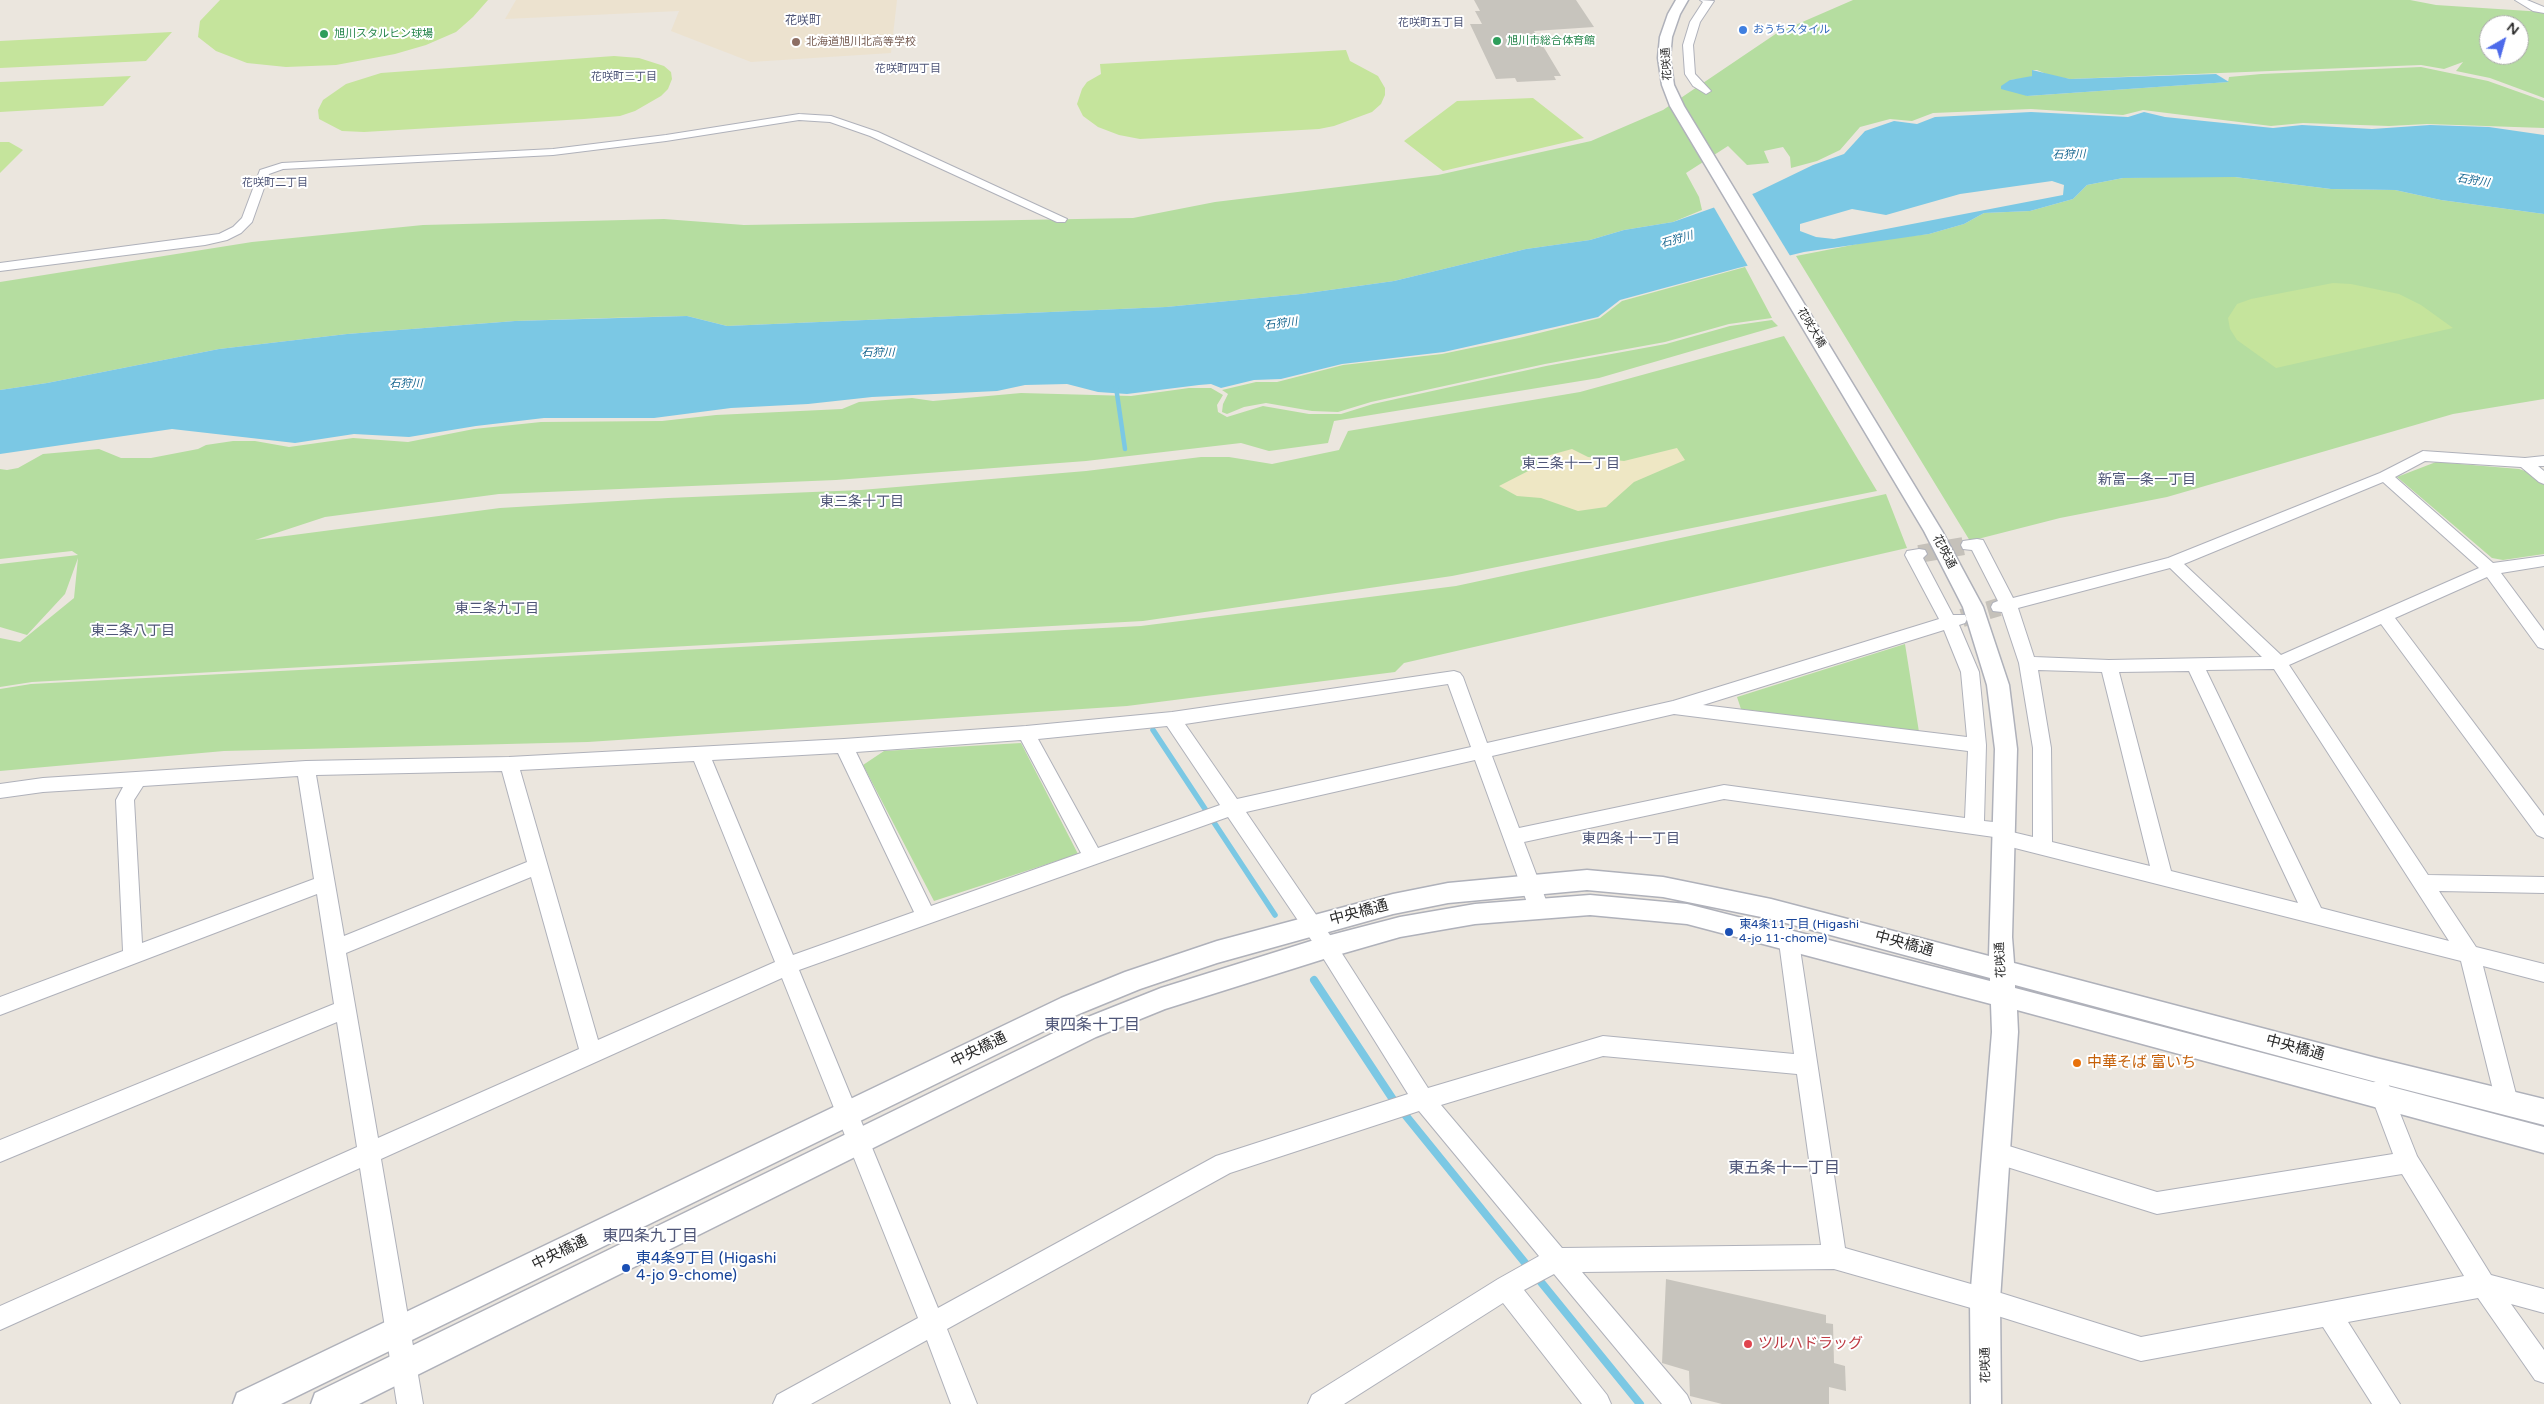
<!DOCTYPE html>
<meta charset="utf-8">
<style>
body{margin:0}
#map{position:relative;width:2544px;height:1404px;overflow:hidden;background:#ebe6de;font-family:"Varela Round",sans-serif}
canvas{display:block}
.north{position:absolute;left:2479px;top:15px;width:50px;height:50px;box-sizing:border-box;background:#fff;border:1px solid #aaa;border-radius:50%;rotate:38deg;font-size:14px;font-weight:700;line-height:20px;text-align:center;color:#2b2b2b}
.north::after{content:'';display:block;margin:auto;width:18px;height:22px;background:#4d6aea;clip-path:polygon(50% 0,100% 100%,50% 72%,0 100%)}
</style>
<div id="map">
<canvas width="2544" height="1404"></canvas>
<div class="north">N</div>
</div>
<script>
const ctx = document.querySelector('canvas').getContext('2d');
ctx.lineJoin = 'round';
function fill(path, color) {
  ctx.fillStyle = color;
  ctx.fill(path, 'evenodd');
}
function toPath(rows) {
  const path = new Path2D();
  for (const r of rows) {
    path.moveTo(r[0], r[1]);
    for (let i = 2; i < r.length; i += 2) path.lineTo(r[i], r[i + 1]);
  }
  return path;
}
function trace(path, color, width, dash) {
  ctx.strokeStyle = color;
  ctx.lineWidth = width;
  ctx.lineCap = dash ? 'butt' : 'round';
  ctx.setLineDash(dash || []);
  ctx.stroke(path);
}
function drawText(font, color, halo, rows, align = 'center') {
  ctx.font = font + ' "Varela Round","Noto Sans JP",sans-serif';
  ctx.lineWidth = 4;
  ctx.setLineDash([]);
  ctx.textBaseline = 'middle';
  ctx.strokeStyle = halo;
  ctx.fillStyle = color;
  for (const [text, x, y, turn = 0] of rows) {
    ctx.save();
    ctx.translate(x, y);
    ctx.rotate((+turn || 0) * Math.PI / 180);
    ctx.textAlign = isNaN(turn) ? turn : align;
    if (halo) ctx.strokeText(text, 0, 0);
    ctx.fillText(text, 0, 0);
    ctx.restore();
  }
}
fill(toPath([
 [516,0,897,0,891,53,751,62,671,31,679,11,505,19]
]), '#ece2cf');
fill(toPath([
 [1853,0,2410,0,2436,5,2544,12,2544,98,2490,78,2456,71,2463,62,2444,69,2421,65,2070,79,2051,76,2037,70,2032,70,2032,76,2028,78,2010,80,2027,96,2228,82,2229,77,2261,74,2421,67,2488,81,2544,101,2544,128,2427,124,2389,126,2303,123,2271,126,2143,110,2123,115,2031,109,1933,113,1912,121,1890,119,1860,127,1840,150,1817,161,1791,168,1790,157,1783,147,1764,151,1769,163,1747,165,1728,146,1686,173,1699,197,1702,210,1673,222,1624,230,1590,240,1526,249,1394,281,1301,294,1166,307,727,326,687,316,609,318,515,321,347,334,219,349,47,383,0,390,0,282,252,242,423,225,664,219,744,225,1133,218,1215,202,1438,175,1591,141,1663,110,1777,33],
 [2489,25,2519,25,2519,55,2489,55],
 [2185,176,2235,177,2331,189,2395,190,2441,200,2544,214,2544,399,2453,414,2167,497,2060,518,1970,541,1796,256,1883,239,1929,234,1964,224,1984,213,2030,211,2073,199,2087,185,2123,178],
 [1745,267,1772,318,1729,324,1665,342,1545,364,1371,402,1338,412,1312,411,1266,403,1244,407,1227,414,1222,412,1223,404,1228,394,1222,390,1256,382,1277,382,1343,365,1442,354,1519,338,1600,318,1622,301],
 [1772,320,1778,326,1599,378,1334,421,1328,443,1269,451,1241,443,1086,461,836,480,499,494,325,517,255,540,500,508,668,498,861,490,1086,471,1201,457,1229,457,1272,464,1339,450,1348,431,1580,392,1784,336,1877,491,1452,576,1143,621,32,682,0,687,0,638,20,642,74,598,78,558,65,594,27,635,0,627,0,564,78,555,72,551,0,559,0,469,7,470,18,468,43,454,99,449,121,458,151,458,198,449,206,445,233,441,255,441,289,447,353,438,408,442,474,429,541,422,662,421,716,415,842,409,859,402,912,398,933,401,1021,393,1131,396,1189,388,1211,388,1223,395,1217,405,1218,412,1227,417,1263,406,1309,414,1341,414,1373,404,1546,366,1666,344,1730,326],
 [2436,462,2519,469,2528,472,2544,485,2544,554,2503,560,2492,558,2397,477],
 [1886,494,1907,548,1404,663,1395,672,1127,706,588,742,224,751,0,771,0,689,31,684,1141,626,1456,586],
 [1905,644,1919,732,1741,709,1737,697],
 [1021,743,1078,854,934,901,863,765,884,751]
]), '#b5dda0');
fill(toPath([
 [1677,448,1685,460,1634,482,1606,507,1578,511,1541,498,1517,496,1499,486,1536,467,1543,457,1572,449,1588,457,1624,461]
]), '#eee7c4');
fill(toPath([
 [220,0,488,0,473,17,456,32,426,45,395,54,336,65,286,67,247,63,216,51,198,37,200,21],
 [172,32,146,61,0,68,0,41],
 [1346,50,1350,61,1378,76,1385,88,1385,95,1381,104,1372,112,1334,126,1319,129,1140,139,1119,135,1098,127,1083,116,1077,104,1082,89,1087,82,1101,74,1100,64],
 [614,56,639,58,664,66,671,72,672,79,668,89,661,96,635,111,620,116,584,119,364,132,342,131,319,119,318,110,323,100,346,84,381,73],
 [131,76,103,106,0,112,0,82],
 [1533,98,1584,138,1443,171,1404,141,1457,101],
 [0,142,9,142,23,150,0,173],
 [2333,283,2351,284,2399,294,2421,305,2453,328,2276,368,2237,340,2230,329,2228,318,2237,304,2251,299]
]), '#c5e49c');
fill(toPath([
 [2032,70,2070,79,2216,74,2229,82,2027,96,2001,89,2001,86,2010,80,2032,76],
 [2031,112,2128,117,2144,112,2165,117,2273,128,2302,125,2372,129,2430,125,2489,127,2544,135,2544,214,2441,200,2395,190,2331,189,2235,177,2123,178,2087,185,2073,199,2030,211,1984,213,1964,224,1929,234,1804,252,1738,268,1620,300,1598,317,1555,327,1444,352,1342,364,1281,379,1254,380,1221,388,1211,384,1199,385,1127,394,1098,392,1067,384,1025,385,997,391,872,397,808,404,731,408,654,418,544,418,476,426,409,437,354,434,295,443,172,429,0,454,0,390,47,383,219,349,347,334,515,321,687,316,727,326,1166,307,1301,294,1394,281,1526,249,1590,240,1624,230,1673,222,1755,193,1813,165,1844,154,1865,131,1894,121,1917,124,1935,117],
 [2052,181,2064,185,2063,195,1834,239,1816,237,1800,231,1800,224,1852,209,1886,215,1960,194]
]), '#7bc8e4');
fill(toPath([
 [1751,192,1792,259,1749,268,1712,204]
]), '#ebe6de');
trace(toPath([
 [1116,387,1125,449]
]), '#7bc8e4', 4.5);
trace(toPath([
 [1153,730,1275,915]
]), '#7bc8e4', 5.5);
trace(toPath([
 [1314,980,1396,1104],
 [1402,1111,1530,1269],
 [1536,1276,1640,1404]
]), '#7bc8e4', 8);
fill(toPath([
 [1474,0,1576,0,1594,27,1534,31,1561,76,1554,76,1556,80,1517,82,1515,78,1496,79,1470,24,1482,24,1475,11,1480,11],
 [1666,1279,1826,1315,1826,1323,1833,1324,1834,1363,1845,1366,1846,1391,1829,1387,1829,1404,1722,1404,1690,1396,1689,1371,1662,1363]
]), '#c7c4bd');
trace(toPath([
 [1919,554,1969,545],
 [1962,618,1999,607]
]), '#c5c1ba', 18, [18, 9]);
const minor = toPath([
 [1700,0,1714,1,1700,22,1693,45,1695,74,1711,91,1706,94,1693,86,1685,74,1683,45,1690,22,1703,2,1700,0],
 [2515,0,2527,0,2544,7,2544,13,2533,11,2515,0],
 [799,114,831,116,878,132,1067,219,1065,222,1057,222,870,136,830,122,799,120,666,141,553,155,283,169,269,174,252,222,241,233,227,240,205,245,0,271,0,263,219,234,233,227,242,218,260,170,282,163,553,149,666,135,799,114],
 [2423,451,2525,458,2544,456,2544,466,2538,466,2544,471,2544,484,2539,482,2521,467,2425,461,2395,477,2493,563,2544,556,2544,566,2501,573,2544,631,2544,649,2538,647,2487,577,2395,618,2544,816,2544,838,2537,835,2381,624,2289,665,2428,875,2544,877,2544,893,2439,891,2476,947,2544,964,2544,982,2483,966,2518,1102,2515,1109,2507,1112,2499,1109,2496,1102,2461,961,2003,845,1996,842,1994,837,1724,799,1524,842,1549,908,1546,914,1539,916,1532,914,1529,908,1475,760,1246,812,1334,941,1428,1088,1603,1036,1794,1054,1779,942,1782,936,1789,933,1796,936,1799,942,1845,1248,1985,1288,2141,1337,2464,1276,2402,1174,2157,1214,1988,1161,1985,1153,1988,1145,1996,1142,2157,1192,2393,1154,2369,1090,2372,1083,2380,1080,2388,1083,2417,1156,2491,1275,2544,1289,2544,1313,2511,1304,2544,1350,2544,1383,2535,1380,2478,1298,2348,1322,2400,1404,2372,1404,2323,1327,2141,1361,1985,1312,1834,1269,1582,1272,1687,1395,1691,1404,1662,1404,1554,1274,1524,1290,1607,1395,1611,1404,1582,1404,1503,1303,1344,1404,1308,1404,1312,1395,1498,1279,1539,1256,1419,1111,1230,1173,947,1329,977,1404,951,1404,927,1340,811,1404,773,1404,777,1395,918,1318,782,978,381,1159,423,1404,397,1404,360,1168,0,1330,0,1306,357,1147,337,1022,0,1162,0,1140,334,1004,317,894,0,1015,0,997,123,951,116,800,123,787,43,792,0,798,0,784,43,778,306,761,509,757,844,739,1026,726,1172,712,1454,671,1460,673,1463,677,1487,743,1673,701,1939,619,1905,555,1907,551,1919,549,1925,550,1927,554,1923,558,1953,615,1965,615,1967,619,1965,623,1959,625,1979,672,1986,745,1984,821,2003,823,2010,826,2012,832,2033,837,2033,748,2019,663,2002,612,1993,611,1991,607,1993,603,1998,601,1972,550,1963,549,1961,545,1963,541,1977,539,1983,540,2013,598,2168,558,2380,473,2423,451],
 [2383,482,2479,568,2281,655,2184,564,2383,482],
 [2170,568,2262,657,2109,660,2034,657,2018,608,2170,568],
 [1944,630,1961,672,1967,737,1703,705,1944,630],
 [2274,669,2449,941,2321,908,2206,670,2274,669],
 [2038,670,2102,672,2150,866,2052,842,2051,748,2038,670],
 [2189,671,2298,903,2171,871,2119,672,2189,671],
 [1448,684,1471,747,1237,799,1185,724,1448,684],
 [1674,714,1968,751,1965,818,1724,785,1519,828,1492,756,1674,714],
 [1167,726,1220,805,1098,848,1038,739,1167,726],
 [1021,740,1081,853,931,906,856,752,1021,740],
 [838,753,914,912,793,955,712,760,838,753],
 [694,761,775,962,598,1040,520,770,694,761],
 [502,771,527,862,344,936,316,775,502,771],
 [298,776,314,879,142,943,134,800,143,786,298,776],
 [1228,817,1320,953,1408,1094,1216,1156,938,1308,799,970,1228,817],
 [531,877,579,1049,378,1138,346,953,531,877],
 [1603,1056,1797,1074,1821,1245,1562,1248,1441,1105,1603,1056]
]);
const tertiary = toPath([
 [1676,0,1688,0,1680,14,1672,37,1670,58,1674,85,1684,106,1942,531,1983,607,2009,685,2017,749,2012,937,2014,963,2376,1058,2544,1099,2544,1125,2376,1082,2015,985,2015,988,2544,1127,2544,1153,2017,1010,2018,1032,2000,1300,2001,1404,1971,1404,1970,1300,1992,1032,1991,1004,1687,924,1590,915,1475,924,1400,937,1327,958,1165,1009,1096,1037,359,1404,311,1404,315,1393,1078,1021,1161,988,1327,936,1400,917,1475,904,1590,895,1687,904,1990,981,1990,978,1771,919,1663,897,1587,890,1448,903,1393,914,1217,963,1140,989,1079,1014,281,1404,233,1404,237,1393,1061,998,1125,972,1217,941,1393,894,1448,883,1587,870,1663,877,1771,899,1989,956,1995,749,1987,685,1963,607,1924,531,1670,106,1662,85,1658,58,1660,37,1668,14,1676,0]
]);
trace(minor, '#afb1ba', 2);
trace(tertiary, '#afb1ba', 3);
fill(minor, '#fff');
fill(tertiary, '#fff');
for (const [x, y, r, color] of [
 [1743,30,5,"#3f7fe0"],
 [324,34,5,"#2e9e5b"],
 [1497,41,5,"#2e9e5b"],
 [796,42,5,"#8d6e63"],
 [1729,932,5,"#1a4fb4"],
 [2077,1063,5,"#e8710a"],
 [626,1268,5,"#1a4fb4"],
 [1748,1344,5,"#e0444e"]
]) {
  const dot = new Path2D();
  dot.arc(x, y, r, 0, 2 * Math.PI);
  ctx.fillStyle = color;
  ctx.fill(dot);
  trace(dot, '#fff', 2);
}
drawText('11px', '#4f5678', '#fff', [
 ["花咲町五丁目",1431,23],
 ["花咲町四丁目",908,69],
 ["花咲町三丁目",624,77],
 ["花咲町二丁目",275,183]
]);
drawText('11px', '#366cbe', '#fff', [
 ["おうちスタイル",1753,30]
], 'left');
drawText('11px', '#27864d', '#fff', [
 ["旭川スタルヒン球場",334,34],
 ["旭川市総合体育館",1507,41]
], 'left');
drawText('11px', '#785e54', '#fff', [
 ["北海道旭川北高等学校",806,42]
], 'left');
drawText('11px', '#2b2b2b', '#fff', [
 ["花咲通",1667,64,-94],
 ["花咲大橋",1811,328,59]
]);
drawText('italic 11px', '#196891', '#fff', [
 ["石狩川",2069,155,-1],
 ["石狩川",2473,181,9],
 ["石狩川",1677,240,-16],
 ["石狩川",1281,324,-7],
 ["石狩川",878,353],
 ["石狩川",406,384]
]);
drawText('12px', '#4f5678', '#fff', [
 ["花咲町",803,21]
]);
drawText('12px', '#2b2b2b', '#fff', [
 ["花咲通",1944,552,62],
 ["花咲通",2001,960,-93],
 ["花咲通",1986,1365,-91]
]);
drawText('12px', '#164399', '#fff', [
 ["東4条11丁目 (Higashi",1739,925],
 ["4-jo 11-chome)",1739,939]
], 'left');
drawText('14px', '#4f5678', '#fff', [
 ["東三条十一丁目",1571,464],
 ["新富一条一丁目",2147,480],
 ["東三条十丁目",862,502],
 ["東三条九丁目",497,609],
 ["東三条八丁目",133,631],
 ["東四条十一丁目",1631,839]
]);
drawText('15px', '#2b2b2b', '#fff', [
 ["中央橋通",1359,913,-15],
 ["中央橋通",1904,944,15],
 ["中央橋通",2295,1048,15],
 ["中央橋通",979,1050,-26],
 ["中央橋通",560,1253,-26]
]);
drawText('15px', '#c56008', '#fff', [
 ["中華そば 富いち",2087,1063]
], 'left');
drawText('15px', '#164399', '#fff', [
 ["東4条9丁目 (Higashi",636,1259],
 ["4-jo 9-chome)",636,1276]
], 'left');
drawText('15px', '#be3a42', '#fff', [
 ["ツルハドラッグ",1758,1344]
], 'left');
drawText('16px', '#4f5678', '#fff', [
 ["東四条十丁目",1092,1026],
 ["東五条十一丁目",1784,1169],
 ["東四条九丁目",650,1237]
]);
</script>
